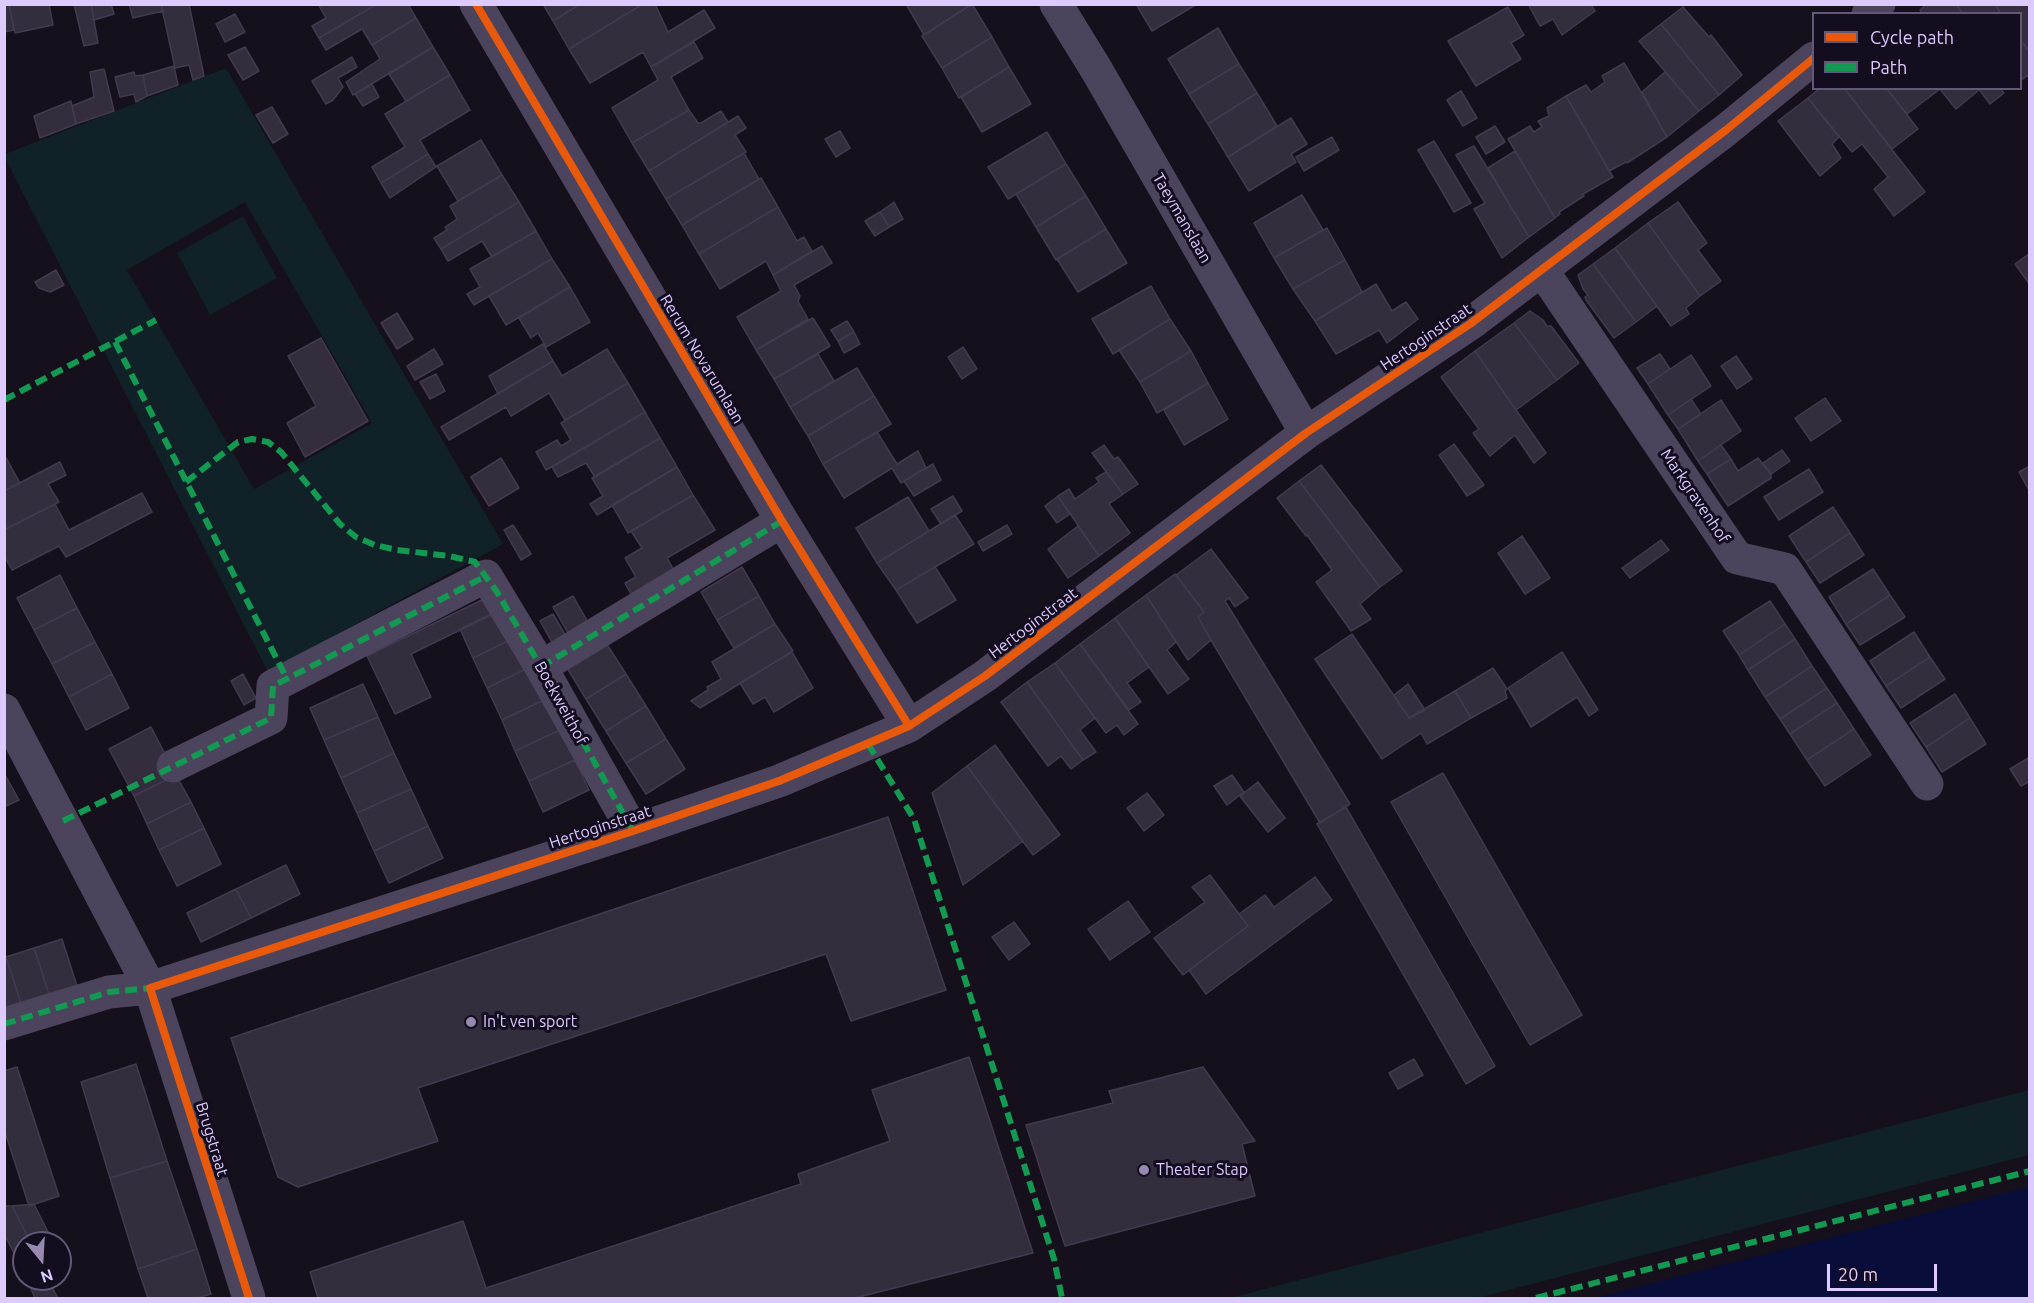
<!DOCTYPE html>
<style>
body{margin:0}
#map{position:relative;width:2034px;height:1303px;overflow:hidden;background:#15101b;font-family:Ubuntu,sans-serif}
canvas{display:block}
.frame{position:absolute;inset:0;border:6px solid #ddcaff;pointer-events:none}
.legend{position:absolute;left:1812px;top:12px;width:210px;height:78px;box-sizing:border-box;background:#140c1f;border:2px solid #645879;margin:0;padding:8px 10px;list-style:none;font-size:18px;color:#ddcaff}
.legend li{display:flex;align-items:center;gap:12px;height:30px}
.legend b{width:30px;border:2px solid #645879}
.north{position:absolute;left:12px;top:1231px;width:60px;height:60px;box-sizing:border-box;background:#140c1f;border:2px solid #645879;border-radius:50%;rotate:162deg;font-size:16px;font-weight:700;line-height:24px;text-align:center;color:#ddcaff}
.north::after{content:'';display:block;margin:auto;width:21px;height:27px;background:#9789af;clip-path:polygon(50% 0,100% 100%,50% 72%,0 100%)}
.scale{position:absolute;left:1827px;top:1264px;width:110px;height:27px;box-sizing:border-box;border:3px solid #ddcaff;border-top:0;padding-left:8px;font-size:18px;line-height:21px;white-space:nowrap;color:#ddcaff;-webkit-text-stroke:4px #140c1f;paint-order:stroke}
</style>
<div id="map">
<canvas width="2034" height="1303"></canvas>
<div class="frame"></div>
<ul class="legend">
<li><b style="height:8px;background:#e8590c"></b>Cycle path</li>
<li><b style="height:8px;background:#139951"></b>Path</li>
</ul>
<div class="north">N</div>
<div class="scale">20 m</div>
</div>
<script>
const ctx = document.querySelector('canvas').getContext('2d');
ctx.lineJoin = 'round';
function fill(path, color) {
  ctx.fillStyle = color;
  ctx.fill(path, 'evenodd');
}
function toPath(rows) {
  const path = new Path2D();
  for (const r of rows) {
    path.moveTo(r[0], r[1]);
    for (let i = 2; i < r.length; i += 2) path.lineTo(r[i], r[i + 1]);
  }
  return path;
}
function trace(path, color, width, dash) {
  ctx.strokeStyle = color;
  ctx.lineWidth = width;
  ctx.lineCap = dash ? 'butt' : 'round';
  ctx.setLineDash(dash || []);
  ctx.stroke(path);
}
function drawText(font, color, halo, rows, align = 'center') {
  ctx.font = font + ' Ubuntu,sans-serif';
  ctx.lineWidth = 6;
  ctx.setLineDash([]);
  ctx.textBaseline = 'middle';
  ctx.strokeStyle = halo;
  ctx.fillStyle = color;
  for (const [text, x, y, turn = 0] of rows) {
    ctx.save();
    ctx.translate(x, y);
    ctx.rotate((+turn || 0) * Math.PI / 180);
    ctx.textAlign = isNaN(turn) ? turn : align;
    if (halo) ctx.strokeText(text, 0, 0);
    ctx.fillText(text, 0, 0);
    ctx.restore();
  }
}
fill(toPath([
 [226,68,503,544,268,672,5,158,5,154],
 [245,202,372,423,254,489,127,270],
 [243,216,277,278,210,315,177,253],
 [2029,1090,2029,1155,1478,1298,1230,1298]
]), '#102127');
fill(toPath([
 [2029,1187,2029,1298,1595,1298]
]), '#080d3a');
const building = toPath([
 [4,4,9,4,14,30,4,32,4,4],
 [9,4,49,4,53,25,15,33,9,4],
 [74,4,91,4,98,43,84,46,74,4],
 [91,4,111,4,114,14,94,20,91,4],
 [129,4,161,4,163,11,133,18,129,4],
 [161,4,189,4,204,76,193,80,189,65,175,68,161,4],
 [318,4,377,4,319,38,312,26,326,18,318,4],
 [377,4,408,4,416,18,372,45,362,29,326,50,319,38,377,4],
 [543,4,580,4,553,21,543,4],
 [580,4,643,4,569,49,553,21,580,4],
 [643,4,655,4,668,32,704,10,715,28,651,67,643,52,590,83,569,49,643,4],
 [906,4,972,4,924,35,906,4],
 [972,4,992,37,942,68,922,36,972,4],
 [1136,4,1197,4,1152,31,1136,4],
 [1528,4,1591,4,1595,11,1562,35,1553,19,1540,26,1528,4],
 [1927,4,1956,4,1963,14,1923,14,1920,10,1927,4],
 [1956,4,1995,4,2001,14,1963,14,1956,4],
 [1995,4,2030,4,2030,52,2020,40,2020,14,2001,14,1995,4],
 [1508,7,1524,35,1511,43,1521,59,1476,86,1448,41,1508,7],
 [1683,7,1709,37,1711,35,1742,75,1719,95,1661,24,1683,7],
 [235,14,245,32,225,42,216,24,235,14],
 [416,18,433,47,353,95,346,82,380,59,372,45,416,18],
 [1661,24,1719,95,1699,111,1639,41,1661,24],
 [1218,28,1239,64,1189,94,1168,59,1218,28],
 [992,37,1009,67,959,98,942,68,992,37],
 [2020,40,2030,52,2030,77,2027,76,2020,81,2020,40],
 [694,42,703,58,671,77,689,110,632,143,612,108,658,80,651,67,694,42],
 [245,47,259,71,243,80,228,55,245,47],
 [433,47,450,75,406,101,389,74,433,47],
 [352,57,357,67,338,78,343,87,333,100,326,104,312,81,352,57],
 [1624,63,1667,137,1627,163,1626,162,1609,171,1566,96,1586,85,1591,92,1605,82,1602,76,1624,63],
 [1239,64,1257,93,1208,124,1189,94,1239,64],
 [174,66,178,85,147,96,143,75,174,66],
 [1009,67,1031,104,982,132,961,97,1009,67],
 [104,69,114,111,76,124,72,106,94,97,90,72,104,69],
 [134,72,135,76,143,75,147,96,136,102,134,94,120,97,115,77,134,72],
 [1665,72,1699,111,1667,137,1642,92,1665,72],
 [450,75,470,110,420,140,428,154,381,183,372,167,405,147,385,114,450,75],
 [372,84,379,97,363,106,355,94,372,84],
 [1820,88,1844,88,1925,192,1894,216,1874,189,1888,177,1862,144,1852,152,1808,98,1820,88],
 [1844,88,1886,88,1918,129,1892,149,1844,88],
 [1886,88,1939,88,1940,89,1907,114,1886,88],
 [1978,88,1979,90,1956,109,1939,88,1978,88],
 [1978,88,2000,88,2004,93,1990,104,1978,88],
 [1461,91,1477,118,1463,126,1447,100,1461,91],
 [1257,93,1277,126,1228,157,1208,124,1257,93],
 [1566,96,1613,177,1583,194,1584,196,1559,212,1560,214,1555,218,1508,139,1530,126,1534,132,1542,127,1538,121,1549,116,1547,108,1566,96],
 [1808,98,1839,137,1832,144,1841,158,1820,176,1778,121,1808,98],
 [71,101,76,124,40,138,34,116,71,101],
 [272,107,288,134,273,143,256,115,272,107],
 [689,110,698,123,701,123,721,111,728,122,649,171,632,143,689,110],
 [738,116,746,128,735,135,746,152,666,199,649,171,738,116],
 [1291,118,1307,144,1291,154,1296,162,1249,191,1228,157,1291,118],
 [1495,126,1505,142,1486,154,1476,137,1495,126],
 [840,131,850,148,836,157,825,139,840,131],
 [1047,132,1066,164,1008,199,988,167,1047,132],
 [1332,137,1339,150,1304,171,1296,157,1332,137],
 [481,140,502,175,458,201,437,166,481,140],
 [1434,141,1471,203,1454,212,1418,150,1434,141],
 [1474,146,1529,237,1502,258,1474,209,1485,203,1456,155,1474,146],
 [1515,151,1555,218,1529,237,1488,168,1515,151],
 [744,153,759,179,682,225,666,199,744,153],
 [428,154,436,167,390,198,381,183,428,154],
 [1066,164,1086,196,1036,227,1016,194,1066,164],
 [502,175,519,202,441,249,434,238,447,230,445,227,457,219,450,206,502,175],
 [761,178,778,207,699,254,682,225,761,178],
 [1302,195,1323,230,1274,258,1254,223,1302,195],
 [1086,196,1106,229,1056,260,1036,227,1086,196],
 [519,202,536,231,492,257,482,241,448,261,441,249,519,202],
 [894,202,903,219,889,227,880,212,894,202],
 [1678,202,1707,243,1698,250,1721,281,1700,296,1648,223,1678,202],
 [778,207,797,241,804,237,812,251,773,275,766,261,720,289,699,254,778,207],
 [880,212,889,227,875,236,865,221,880,212],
 [1648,223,1700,296,1686,308,1689,314,1671,326,1615,248,1648,223],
 [1327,228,1345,260,1293,289,1274,258,1327,228],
 [1106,229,1127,263,1078,292,1057,259,1106,229],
 [536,231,552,259,474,305,467,294,480,287,470,269,536,231],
 [822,246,832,263,794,285,800,296,798,301,808,319,756,350,737,317,781,291,773,275,822,246],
 [1615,248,1657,306,1636,322,1593,264,1615,248],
 [2030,253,2030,285,2015,264,2030,253],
 [552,259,570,287,506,325,489,296,552,259],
 [1345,260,1362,292,1315,321,1293,289,1345,260],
 [1593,264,1636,322,1614,338,1586,300,1585,297,1588,295,1583,289,1578,275,1593,264],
 [56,270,64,285,50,292,39,288,35,282,56,270],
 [1376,284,1392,311,1406,302,1418,319,1387,343,1379,330,1336,354,1315,321,1376,284],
 [1151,286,1170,319,1113,354,1092,319,1151,286],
 [570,287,590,322,546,347,538,333,531,338,519,318,570,287],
 [1530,311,1543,320,1547,326,1551,326,1579,363,1557,380,1514,323,1530,311],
 [397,313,413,339,397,349,381,323,397,313],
 [813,318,830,346,774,379,756,350,813,318],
 [1170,319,1191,351,1140,382,1119,350,1170,319],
 [847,321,854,332,838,341,831,330,847,321],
 [1514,323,1557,380,1516,410,1475,351,1514,323],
 [854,332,860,344,844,353,838,341,854,332],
 [321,338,368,421,305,457,287,423,316,406,288,356,321,338],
 [543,344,553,361,498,394,489,376,543,344],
 [963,347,977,369,962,379,948,357,963,347],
 [434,349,443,364,415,380,407,366,434,349],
 [607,349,628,383,565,420,549,393,511,416,506,407,449,440,441,427,553,361,562,376,607,349],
 [1191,351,1208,383,1157,413,1140,382,1191,351],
 [1475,351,1546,453,1534,463,1515,435,1490,456,1473,433,1479,429,1441,377,1475,351],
 [818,354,834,381,790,407,774,379,818,354],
 [1660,354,1670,369,1648,384,1637,368,1660,354],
 [1691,355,1711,386,1668,415,1648,384,1691,355],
 [1736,356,1752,379,1737,389,1721,366,1736,356],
 [857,368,874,396,808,436,790,407,857,368],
 [436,374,445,391,430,399,420,382,436,374],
 [628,383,645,412,546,470,536,452,557,440,561,446,571,440,561,423,628,383],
 [1208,383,1228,419,1184,445,1164,410,1208,383],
 [874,396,891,424,823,464,808,436,874,396],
 [1825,398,1841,421,1811,441,1795,418,1825,398],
 [1691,399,1701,414,1678,429,1668,415,1691,399],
 [1721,400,1741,431,1698,461,1678,429,1721,400],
 [645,412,660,438,595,477,586,463,558,477,552,467,645,412],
 [877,432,897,464,918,451,926,468,901,483,892,468,844,498,823,464,877,432],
 [660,438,677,467,597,515,590,504,603,496,592,478,660,438],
 [1454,444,1484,485,1467,496,1439,455,1454,444],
 [1104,445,1114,459,1118,457,1138,484,1123,494,1092,453,1104,445],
 [1721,445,1731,459,1707,474,1698,461,1721,445],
 [1782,450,1790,461,1771,474,1763,463,1782,450],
 [4,454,20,483,4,491,4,454],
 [501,458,519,488,489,506,471,477,501,458],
 [1758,458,1771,474,1771,478,1728,506,1707,474,1731,459,1738,471,1758,458],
 [60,462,66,475,48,484,59,502,4,530,4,491,60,462],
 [933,464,941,480,914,496,904,481,933,464],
 [1321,465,1402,571,1380,587,1299,481,1321,465],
 [2030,466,2030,492,2019,472,2030,466],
 [677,467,693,495,628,533,612,505,677,467],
 [1809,469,1823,492,1779,520,1764,497,1809,469],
 [1106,472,1123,494,1109,504,1130,533,1099,556,1058,496,1069,489,1075,499,1099,482,1096,478,1106,472],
 [1299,481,1380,587,1360,604,1371,619,1351,631,1316,582,1332,570,1307,535,1306,536,1277,498,1299,481],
 [142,493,152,512,66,557,59,546,12,570,4,556,4,530,55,504,69,530,142,493],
 [693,495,715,530,667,558,675,572,631,594,625,583,636,577,625,558,642,548,631,531,693,495],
 [953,496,962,511,941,524,931,509,953,496],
 [1058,496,1070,514,1057,523,1045,506,1058,496],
 [908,497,929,531,877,563,856,528,908,497],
 [1833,507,1850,533,1806,562,1789,536,1833,507],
 [955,515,974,544,896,590,877,563,955,515],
 [513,525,531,554,521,560,504,530,513,525],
 [1007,525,1012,534,983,551,978,542,1007,525],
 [1078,526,1099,556,1068,578,1048,549,1078,526],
 [1850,533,1864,555,1820,583,1806,562,1850,533],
 [1522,536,1550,578,1525,594,1498,553,1522,536],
 [1661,540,1669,550,1630,578,1622,568,1661,540],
 [1211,549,1248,598,1235,607,1229,598,1225,601,1350,804,1320,823,1211,640,1198,617,1204,612,1176,575,1211,549],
 [742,567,759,596,717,620,701,592,742,567],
 [935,567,956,600,917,623,896,590,935,567],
 [1873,569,1890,595,1846,624,1829,597,1873,569],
 [1175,574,1204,612,1198,617,1211,640,1188,660,1146,595,1175,574],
 [60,575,77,608,34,630,17,598,60,575],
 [494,594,501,610,411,654,431,697,395,714,367,656,494,594],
 [1146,595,1176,642,1167,650,1189,679,1168,694,1115,618,1146,595],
 [1890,595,1905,617,1860,645,1846,624,1890,595],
 [573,596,589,624,569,635,553,607,573,596],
 [759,596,775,624,734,648,717,620,759,596],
 [1770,601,1785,624,1739,655,1723,631,1770,601],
 [77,608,95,642,52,664,34,630,77,608],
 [502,609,516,637,473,658,460,629,502,609],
 [553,614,567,638,554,646,540,621,553,614],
 [1115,618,1149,667,1127,683,1141,702,1129,710,1080,644,1115,618],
 [775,624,793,651,700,708,691,701,708,690,707,687,721,679,712,662,775,624],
 [1785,624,1795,639,1748,670,1739,655,1785,624],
 [1914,632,1930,657,1886,686,1870,661,1914,632],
 [1352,634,1409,718,1455,691,1471,718,1427,744,1421,733,1382,759,1315,659,1352,634],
 [516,637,530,667,487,688,473,658,516,637],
 [1795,639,1812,666,1765,697,1748,670,1795,639],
 [95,642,112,674,69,697,52,664,95,642],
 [606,643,626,674,586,699,567,668,606,643],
 [1080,644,1138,724,1124,735,1117,725,1106,733,1055,663,1080,644],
 [792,652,813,688,774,712,765,697,753,704,740,683,792,652],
 [1562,652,1598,710,1589,716,1577,697,1531,727,1508,688,1562,652],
 [1930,657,1945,679,1901,708,1886,686,1930,657],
 [1055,663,1095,718,1080,730,1096,752,1083,760,1027,682,1055,663],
 [1812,666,1827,688,1780,719,1765,697,1812,666],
 [530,667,546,699,502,720,487,688,530,667],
 [1493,668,1507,689,1505,691,1507,698,1471,718,1455,691,1493,668],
 [112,674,129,708,86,730,69,697,112,674],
 [243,674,256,698,244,705,231,681,243,674],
 [626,674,646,706,606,731,586,699,626,674],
 [1027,682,1083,760,1071,769,1061,756,1048,766,1001,702,1027,682],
 [363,684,378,717,324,740,310,708,363,684],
 [1408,684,1425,710,1409,718,1394,695,1408,684],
 [1827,688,1837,703,1790,734,1780,719,1827,688],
 [1955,694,1970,718,1926,747,1910,723,1955,694],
 [546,699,560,730,515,751,502,720,546,699],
 [1837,703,1854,729,1807,760,1790,734,1837,703],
 [646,706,666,739,626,763,606,731,646,706],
 [378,717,394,753,341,778,324,740,378,717],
 [1970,718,1986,744,1942,772,1926,747,1970,718],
 [151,727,176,775,134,796,109,749,151,727],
 [1854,729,1871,755,1825,786,1807,760,1854,729],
 [560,730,575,760,529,781,515,751,560,730],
 [666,739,685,769,646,794,626,763,666,739],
 [995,745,1060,835,1033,855,967,766,995,745],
 [394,753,411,789,357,813,341,778,394,753],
 [2030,757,2030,781,2021,786,2010,769,2030,757],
 [575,760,589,790,543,812,529,781,575,760],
 [967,766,1023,841,963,885,932,793,967,766],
 [4,773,19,800,4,807,4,773],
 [1443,773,1582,1015,1530,1045,1391,802,1443,773],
 [176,775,191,802,147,824,134,796,176,775],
 [1232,775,1244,792,1227,805,1214,786,1232,775],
 [1258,782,1285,818,1268,832,1240,796,1258,782],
 [411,789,428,826,374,851,357,813,411,789],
 [1147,793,1164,815,1144,831,1127,808,1147,793],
 [191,802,204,828,159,850,147,824,191,802],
 [1346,807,1495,1066,1466,1084,1317,824,1346,807],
 [888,817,946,990,851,1021,826,954,418,1088,438,1141,298,1187,278,1177,231,1038,888,817],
 [428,826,443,858,389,883,374,851,428,826],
 [204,828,221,864,177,886,159,850,204,828],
 [286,865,300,894,251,918,236,889,286,865],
 [1210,875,1248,926,1183,975,1154,938,1205,902,1192,887,1210,875],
 [1315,877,1332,900,1206,994,1189,970,1248,926,1239,914,1265,895,1274,907,1315,877],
 [236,889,251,918,201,942,187,913,236,889],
 [1128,901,1150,932,1110,960,1088,929,1128,901],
 [1014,922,1030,944,1009,960,992,937,1014,922],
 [62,939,77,986,49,994,34,948,62,939],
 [34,948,49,994,21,1003,6,957,34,948],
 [4,957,6,957,21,1003,4,1008,4,957],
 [969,1057,1033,1253,855,1298,318,1298,310,1272,463,1221,486,1288,801,1184,798,1174,890,1141,872,1090,969,1057],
 [1414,1059,1423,1075,1398,1089,1389,1073,1414,1059],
 [136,1064,167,1161,110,1178,81,1082,136,1064],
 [17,1067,59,1196,29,1206,4,1129,4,1071,17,1067],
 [1203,1067,1255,1141,1242,1144,1255,1196,1065,1246,1026,1125,1113,1103,1109,1091,1203,1067],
 [167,1161,197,1249,138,1269,110,1178,167,1161],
 [34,1204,51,1238,42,1243,31,1243,12,1206,34,1204],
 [4,1206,12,1206,31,1243,24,1243,24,1253,16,1257,4,1234,4,1206],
 [197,1249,211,1294,197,1298,148,1298,138,1269,197,1249],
 [48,1280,58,1298,35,1298,31,1289,48,1280]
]);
fill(building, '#342d3e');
trace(building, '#433a50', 1.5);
trace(toPath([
 [476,4,782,521,909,726],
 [1056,4,1096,69,1306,433],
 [1868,14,1879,4],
 [1542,270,1737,558,1785,569,1927,784],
 [541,667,782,521],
 [4,710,150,988,249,1298],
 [173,766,271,718,273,686,486,576,541,667,633,831],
 [4,1024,109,992,150,988,633,831,779,781,909,726,985,676,1306,433,1470,324,1726,130,1814,58]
]), '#4b445c', 33);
trace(toPath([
 [115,342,287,679],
 [4,400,156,320],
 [186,482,238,442,252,439,268,442,281,452,340,524,356,537,375,545,397,550,449,556,475,562,497,592,541,667,633,831],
 [541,667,782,521],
 [868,744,914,819,1054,1259,1062,1298],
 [63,821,271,718,273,686,486,576],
 [4,1024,109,992,150,988],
 [1536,1298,2030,1171]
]), '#139951', 6, [12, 6]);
trace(toPath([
 [476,4,782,521,909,726],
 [249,1298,150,988,633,831,779,781,909,726,985,676,1306,433,1470,324,1726,130,1814,58]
]), '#e8590c', 8);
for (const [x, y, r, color] of [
 [471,1022,6,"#9789af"],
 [1144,1170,6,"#9789af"]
]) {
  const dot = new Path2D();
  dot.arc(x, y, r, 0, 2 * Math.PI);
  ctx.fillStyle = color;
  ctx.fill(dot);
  trace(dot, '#140c1f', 2);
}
drawText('16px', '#ddcaff', '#140c1f', [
 ["Taeymanslaan",1182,218,60],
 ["Hertoginstraat",1426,337,-34],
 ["Rerum Novarumlaan",702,359,59],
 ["Markgravenhof",1695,496,56],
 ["Hertoginstraat",1033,623,-37],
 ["Boekweithof",561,703,61],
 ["Hertoginstraat",600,827,-18],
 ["Brugstraat",212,1139,73]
]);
drawText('16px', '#ddcaff', '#140c1f', [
 ["In't ven sport",483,1022],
 ["Theater Stap",1156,1170]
], 'left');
</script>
